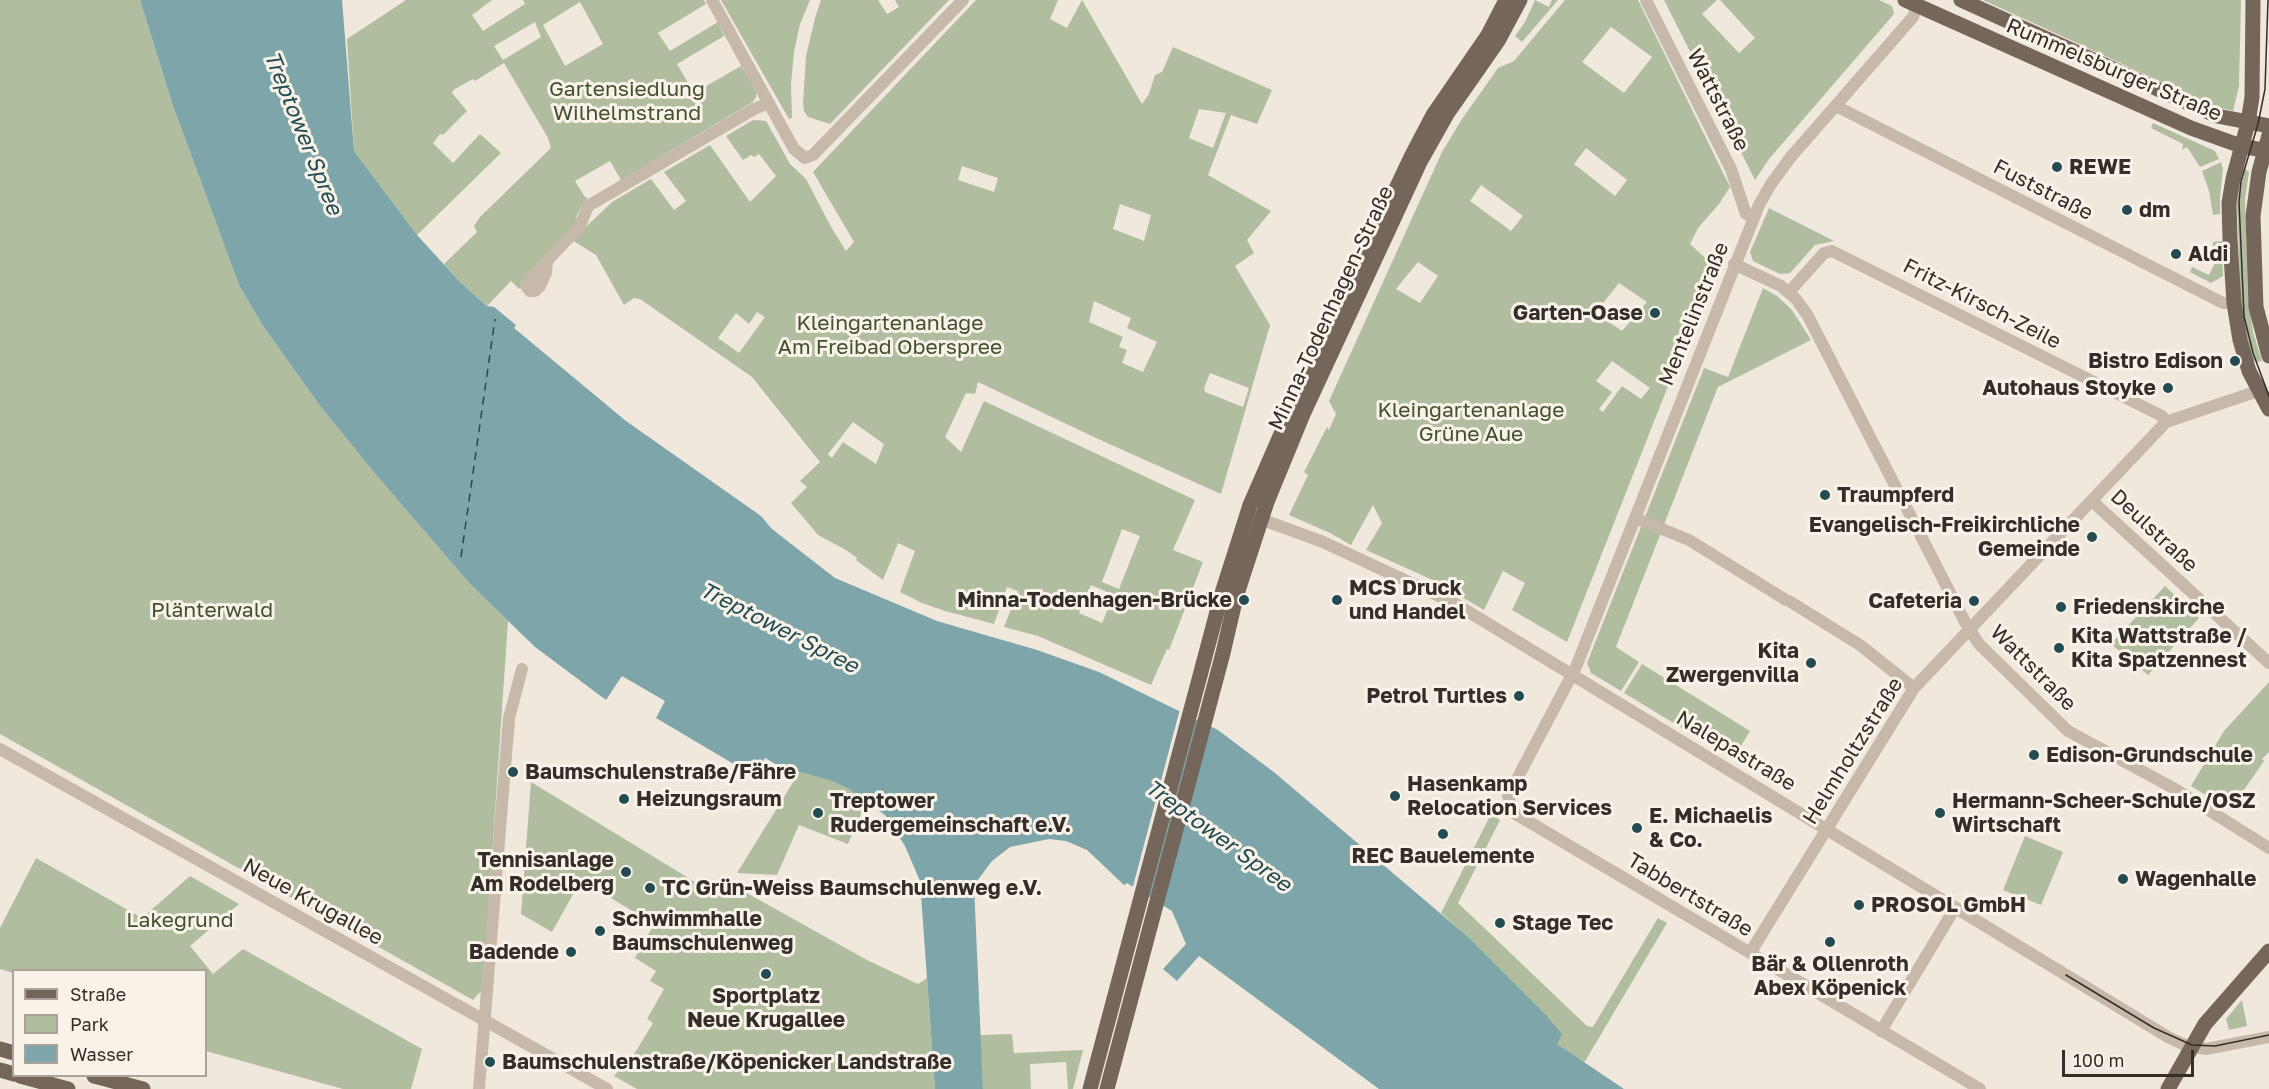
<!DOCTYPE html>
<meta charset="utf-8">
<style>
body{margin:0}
#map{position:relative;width:2269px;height:1089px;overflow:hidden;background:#f0e8dd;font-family:"Golos Text",sans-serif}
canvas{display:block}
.legend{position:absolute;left:12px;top:969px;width:195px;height:108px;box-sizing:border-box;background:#f8f2e8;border:2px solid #aaa39c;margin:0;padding:8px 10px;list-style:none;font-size:18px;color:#352d29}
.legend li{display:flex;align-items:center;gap:12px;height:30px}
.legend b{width:30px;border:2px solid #aaa39c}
.scale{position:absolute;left:2062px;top:1050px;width:132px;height:27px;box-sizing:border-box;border:3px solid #352d29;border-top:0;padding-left:8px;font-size:18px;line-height:21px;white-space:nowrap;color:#352d29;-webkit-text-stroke:4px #f8f2e8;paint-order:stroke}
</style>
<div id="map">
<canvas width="2269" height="1089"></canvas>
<ul class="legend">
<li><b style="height:8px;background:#75665b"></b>Straße</li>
<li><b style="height:16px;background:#b0bd9e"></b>Park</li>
<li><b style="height:16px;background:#7ea5aa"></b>Wasser</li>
</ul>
<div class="scale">100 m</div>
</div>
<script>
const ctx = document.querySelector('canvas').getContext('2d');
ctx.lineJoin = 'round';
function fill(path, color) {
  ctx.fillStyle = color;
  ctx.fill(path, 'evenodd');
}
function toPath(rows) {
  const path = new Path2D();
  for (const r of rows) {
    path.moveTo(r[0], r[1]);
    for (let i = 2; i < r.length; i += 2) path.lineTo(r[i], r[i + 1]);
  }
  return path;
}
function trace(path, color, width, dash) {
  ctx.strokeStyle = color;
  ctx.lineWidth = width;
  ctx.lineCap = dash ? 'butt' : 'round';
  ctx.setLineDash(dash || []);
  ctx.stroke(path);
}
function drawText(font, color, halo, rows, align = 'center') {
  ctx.font = font + ' "Golos Text",sans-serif';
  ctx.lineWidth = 6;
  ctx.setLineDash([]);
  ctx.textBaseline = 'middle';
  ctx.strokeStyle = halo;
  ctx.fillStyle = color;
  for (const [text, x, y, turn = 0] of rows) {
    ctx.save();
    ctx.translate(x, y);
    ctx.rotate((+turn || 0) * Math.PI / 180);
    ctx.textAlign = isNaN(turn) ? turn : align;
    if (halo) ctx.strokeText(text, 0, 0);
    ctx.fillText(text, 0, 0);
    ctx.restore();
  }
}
fill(toPath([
 [0,0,140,0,173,106,239,285,263,326,320,406,377,476,470,584,508,621,483,989,473,1000,0,734],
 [406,0,492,0,472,15,483,31,525,4,523,0,704,0,706,4,658,33,670,51,718,22,724,36,677,64,694,93,741,66,756,91,756,97,753,102,621,180,610,161,575,181,585,197,588,198,583,203,576,217,578,221,519,289,511,281,487,306,460,282,444,264,477,232,474,226,480,217,551,148,548,138,504,63,475,81,473,79,453,90,452,93,467,111,443,135,440,134,433,143,453,163,480,134,501,153,417,235,354,151,347,39],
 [580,2,603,44,565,66,543,25],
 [535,22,541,37,503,60,494,46],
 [721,0,810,0,800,24,794,52,791,84,792,118,789,119],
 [821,0,878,0,887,14,899,7,895,0,949,0,830,124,808,117,804,111,803,103,806,56,815,18],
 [976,0,1058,0,1050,19,1067,28,1082,0,1142,104,1149,94,1155,75,1162,72,1173,47,1272,90,1257,124,1231,115,1208,175,1271,211,1247,240,1254,253,1235,266,1270,325,1221,494,1096,438,978,382,975,394,966,393,945,437,961,452,984,401,1195,500,1173,550,1203,562,1169,650,1167,649,1151,685,1038,636,1004,627,1018,591,1007,587,994,624,945,611,922,603,900,592,915,551,898,543,883,580,856,560,857,558,846,550,818,535,791,503,807,487,800,481,820,462,752,377,640,299,634,298,624,305,596,255,572,240,612,202,651,179,674,210,686,201,664,172,710,145,750,202,776,176,759,154,754,157,751,155,743,160,726,136,753,120,766,121,790,164,806,179,830,225,846,251,854,242,813,172],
 [1199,109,1226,113,1213,148,1189,138],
 [962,166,998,178,994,192,958,180],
 [1120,204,1151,215,1144,241,1113,229],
 [1094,301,1131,318,1127,328,1157,342,1143,372,1122,363,1127,350,1119,347,1123,337,1089,322],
 [757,312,765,317,739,353,718,338,736,313,749,324],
 [1210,373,1249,388,1243,407,1205,392,1204,388],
 [853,422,884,444,876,464,843,442,832,458,828,454],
 [1122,529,1140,536,1119,589,1102,582],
 [1091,585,1114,595,1102,623,1079,613],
 [1535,0,1549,7,1552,0,1558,0,1522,42,1515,36,1525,22],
 [1565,0,1638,0,1730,187,1719,204,1698,228,1690,244,1715,267,1567,642,1512,610,1525,583,1503,571,1484,610,1435,581,1366,550,1382,523,1373,505,1351,545,1330,533,1289,515,1308,475,1304,472,1327,427,1329,430,1336,414,1329,401,1442,152,1462,119,1498,68,1514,61],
 [1611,27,1652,57,1624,93,1582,62],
 [1586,148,1627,180,1615,196,1574,164],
 [1481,185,1523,216,1511,231,1470,201],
 [1418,262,1438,276,1420,303,1396,289],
 [1619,283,1647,302,1622,331,1595,313],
 [1612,361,1650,388,1641,399,1622,386,1603,412,1599,409,1612,392,1596,381],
 [1664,0,1717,0,1702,14,1739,53,1755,38,1720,0,1879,0,1892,6,1894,14,1769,159,1755,180],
 [1983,0,2241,0,2239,86,2233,111,2216,107],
 [2153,123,2215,151,2219,159,2200,167,2187,147,2182,150,2183,144,2151,128],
 [2221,162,2223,169,2220,197,2220,214,2213,215,2209,191,2202,171],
 [2243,167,2249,172,2245,199,2248,296,2253,332,2262,361,2257,362,2256,360,2253,361,2247,340,2241,306,2237,202],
 [1769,208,1834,241,1815,245,1790,273,1780,274,1753,261,1750,252],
 [2222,241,2223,276,2211,283,2190,272,2192,267,2209,275,2219,255,2213,251,2213,242],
 [1763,288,1777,296,1792,310,1811,340,1718,387,1616,647,1639,662,1621,691,1591,673,1587,663,1704,368,1728,377],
 [2165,586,2199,618,2148,675,2111,644],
 [1642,664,1750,731,1733,759,1624,693],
 [2269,682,2269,752,2262,759,2264,761,2230,810,2191,786,2224,731],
 [800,771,832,781,849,789,867,801,848,844,799,825,777,875,737,873],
 [531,782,718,896,727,882,867,960,918,984,927,978,935,1089,637,1089,614,1076,636,1051,653,1023,647,1019,664,989,650,981,656,971,635,958,654,924,581,880,552,932,521,914],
 [1491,814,1500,820,1458,903,1587,1026,1593,1027,1658,918,1667,923,1584,1063,1557,1044,1467,936,1441,913],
 [2025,836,2063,852,2041,905,2003,890],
 [36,858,142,918,190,876,239,904,190,946,213,974,243,949,422,1049,411,1089,343,1089,206,1051,206,970,14,970,13,973,0,969,0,928],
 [2242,1000,2247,1026,2229,1030,2226,1019],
 [1012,1034,1014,1053,1083,1050,1073,1089,1068,1089,1066,1062,1030,1064,1031,1089,983,1089,980,1035]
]), '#b0bd9e');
fill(toPath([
 [140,0,342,0,354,151,417,235,460,282,480,300,487,306,494,307,516,325,514,328,626,421,761,516,772,529,835,578,937,621,1037,650,1099,672,1218,730,1275,773,1467,936,1544,1013,1562,1034,1557,1044,1624,1089,1379,1089,1199,956,1177,981,1163,969,1186,944,1172,911,1127,883,1124,885,1087,850,1066,841,1049,839,1010,847,992,861,974,885,983,1089,935,1089,920,881,905,846,885,815,849,789,832,781,801,772,788,771,765,758,754,776,656,718,665,701,622,676,606,700,535,647,470,584,377,476,320,406,263,326,239,285,173,106]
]), '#7ea5aa');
fill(toPath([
 [1180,709,1194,716,1145,898,1132,890]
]), '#f0e8dd');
trace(toPath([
 [461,557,495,319]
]), '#224b52', 1.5, [8, 6]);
trace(toPath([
 [712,0,794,149,805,158,813,155,963,0],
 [1646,0,1731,169,1746,214,1753,217],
 [1917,6,1913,17,1790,158,1771,184,1759,205,1576,667,1508,796,1514,813,1980,1089],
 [1836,106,2223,303,2234,303],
 [547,261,546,273,540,286,535,291,530,291,526,286,531,279,547,261,580,226,588,206,754,109,769,103],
 [1734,264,1781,286,1796,299,1808,316,1965,622,1979,644,2068,731,2175,789,2269,848],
 [1789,292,1824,253,1832,251,2162,416,2166,422],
 [2092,501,2269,663],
 [1255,517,1323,542,1454,603,2168,1037,2185,1045,2206,1049,2269,1037],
 [1635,518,1689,540,1786,600],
 [1789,601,1860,645,1914,688],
 [0,749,607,1089],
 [1750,953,1914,688,2166,422,2258,391],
 [1881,1031,1955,908],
 [479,1089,509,718,522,669]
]), '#c6b9aa', 12);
trace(toPath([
 [1905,0,2191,128,2241,146,2269,151],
 [1961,0,2217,116,2269,126],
 [2253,0,2252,97,2248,123,2233,179,2229,203,2230,239,2234,303,2240,340,2249,371,2269,409],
 [2269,135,2259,172,2253,216,2256,307,2269,356],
 [0,1049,14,1053],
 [0,1070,14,1074],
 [20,1076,68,1089],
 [94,1076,143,1089],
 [1090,1089,1222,593,1250,505,1294,404,1412,155,1433,115,1488,35,1506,0],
 [1107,1089,1223,653,1236,597,1267,502,1304,412,1420,162,1447,114,1498,41,1520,0],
 [2168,1089,2205,1024,2269,951]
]), '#75665b', 15);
trace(toPath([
 [2268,0,2265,89,2258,124,2241,181,2239,202,2244,316,2253,353,2269,396],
 [2066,975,2154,1028,2192,1045,2215,1046,2269,1035]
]), '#352d29', 1.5);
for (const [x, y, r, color] of [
 [2057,167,6,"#224b52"],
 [2127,210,6,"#224b52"],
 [2176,254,6,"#224b52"],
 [1655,313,6,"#224b52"],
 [2235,361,6,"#224b52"],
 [2168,388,6,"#224b52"],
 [1825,495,6,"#224b52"],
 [2092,537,6,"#224b52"],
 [1244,600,6,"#224b52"],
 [1337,600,6,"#224b52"],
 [1974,601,6,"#224b52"],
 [2061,607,6,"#224b52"],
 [2059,648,6,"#224b52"],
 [1811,663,6,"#224b52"],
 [1519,696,6,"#224b52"],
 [2034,755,6,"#224b52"],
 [513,772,6,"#224b52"],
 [1395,796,6,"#224b52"],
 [624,799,6,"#224b52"],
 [818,813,6,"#224b52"],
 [1940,813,6,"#224b52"],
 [1637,828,6,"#224b52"],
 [1443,834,6,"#224b52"],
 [626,872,6,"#224b52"],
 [2123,879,6,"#224b52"],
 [650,888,6,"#224b52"],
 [1859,905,6,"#224b52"],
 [1500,923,6,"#224b52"],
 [600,931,6,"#224b52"],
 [1830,942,6,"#224b52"],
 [571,952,6,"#224b52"],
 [766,974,6,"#224b52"],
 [490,1062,6,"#224b52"]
]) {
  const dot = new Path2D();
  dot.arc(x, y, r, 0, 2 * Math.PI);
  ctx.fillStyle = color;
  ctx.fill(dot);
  trace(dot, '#f8f2e8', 2);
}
drawText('21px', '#352d29', '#f8f2e8', [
 ["Rummelsburger Straße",2114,70,23],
 ["Wattstraße",1718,100,63],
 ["Fuststraße",2043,190,27],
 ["Fritz-Kirsch-Zeile",1982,304,27],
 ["Minna-Todenhagen-Straße",1331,308,-65],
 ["Mentelinstraße",1694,314,-68],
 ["Deulstraße",2154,531,43],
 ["Wattstraße",2033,668,45],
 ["Nalepastraße",1736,751,31],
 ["Helmholtzstraße",1853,751,-58],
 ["Tabbertstraße",1690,895,31],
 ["Neue Krugallee",313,902,29]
]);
drawText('21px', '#42502f', '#f8f2e8', [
 ["Gartensiedlung",627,89],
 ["Wilhelmstrand",627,113],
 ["Kleingartenanlage",890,323],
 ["Am Freibad Oberspree",890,347],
 ["Kleingartenanlage",1471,410],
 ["Grüne Aue",1471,434],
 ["Plänterwald",212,610],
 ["Lakegrund",180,920]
]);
drawText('bold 21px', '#352d29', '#f8f2e8', [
 ["REWE",2069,167],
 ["dm",2139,210],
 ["Aldi",2188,254],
 ["Garten-Oase",1643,313,"right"],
 ["Bistro Edison",2223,361,"right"],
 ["Autohaus Stoyke",2156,388,"right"],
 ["Traumpferd",1837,495],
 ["Evangelisch-Freikirchliche",2080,525,"right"],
 ["Gemeinde",2080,549,"right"],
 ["MCS Druck",1349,588],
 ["und Handel",1349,612],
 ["Minna-Todenhagen-Brücke",1232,600,"right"],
 ["Cafeteria",1962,601,"right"],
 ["Friedenskirche",2073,607],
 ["Kita Wattstraße /",2071,636],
 ["Kita Spatzennest",2071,660],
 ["Kita",1799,651,"right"],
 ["Zwergenvilla",1799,675,"right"],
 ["Petrol Turtles",1507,696,"right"],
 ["Edison-Grundschule",2046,755],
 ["Baumschulenstraße/Fähre",525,772],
 ["Hasenkamp",1407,784],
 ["Relocation Services",1407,808],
 ["Heizungsraum",636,799],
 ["Treptower",830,801],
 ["Rudergemeinschaft e.V.",830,825],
 ["Hermann-Scheer-Schule/OSZ",1952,801],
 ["Wirtschaft",1952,825],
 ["E. Michaelis",1649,816],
 ["& Co.",1649,840],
 ["REC Bauelemente",1443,856,"center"],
 ["Tennisanlage",614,860,"right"],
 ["Am Rodelberg",614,884,"right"],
 ["Wagenhalle",2135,879],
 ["TC Grün-Weiss Baumschulenweg e.V.",662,888],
 ["PROSOL GmbH",1871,905],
 ["Schwimmhalle",612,919],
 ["Baumschulenweg",612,943],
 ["Stage Tec",1512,923],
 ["Badende",559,952,"right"],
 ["Bär & Ollenroth",1830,964,"center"],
 ["Abex Köpenick",1830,988,"center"],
 ["Sportplatz",766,996,"center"],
 ["Neue Krugallee",766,1020,"center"],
 ["Baumschulenstraße/Köpenicker Landstraße",502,1062]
], 'left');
drawText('italic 22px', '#224b52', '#f8f2e8', [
 ["Treptower Spree",303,133,68],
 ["Treptower Spree",779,628,27],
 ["Treptower Spree",1218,836,36]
]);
</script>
